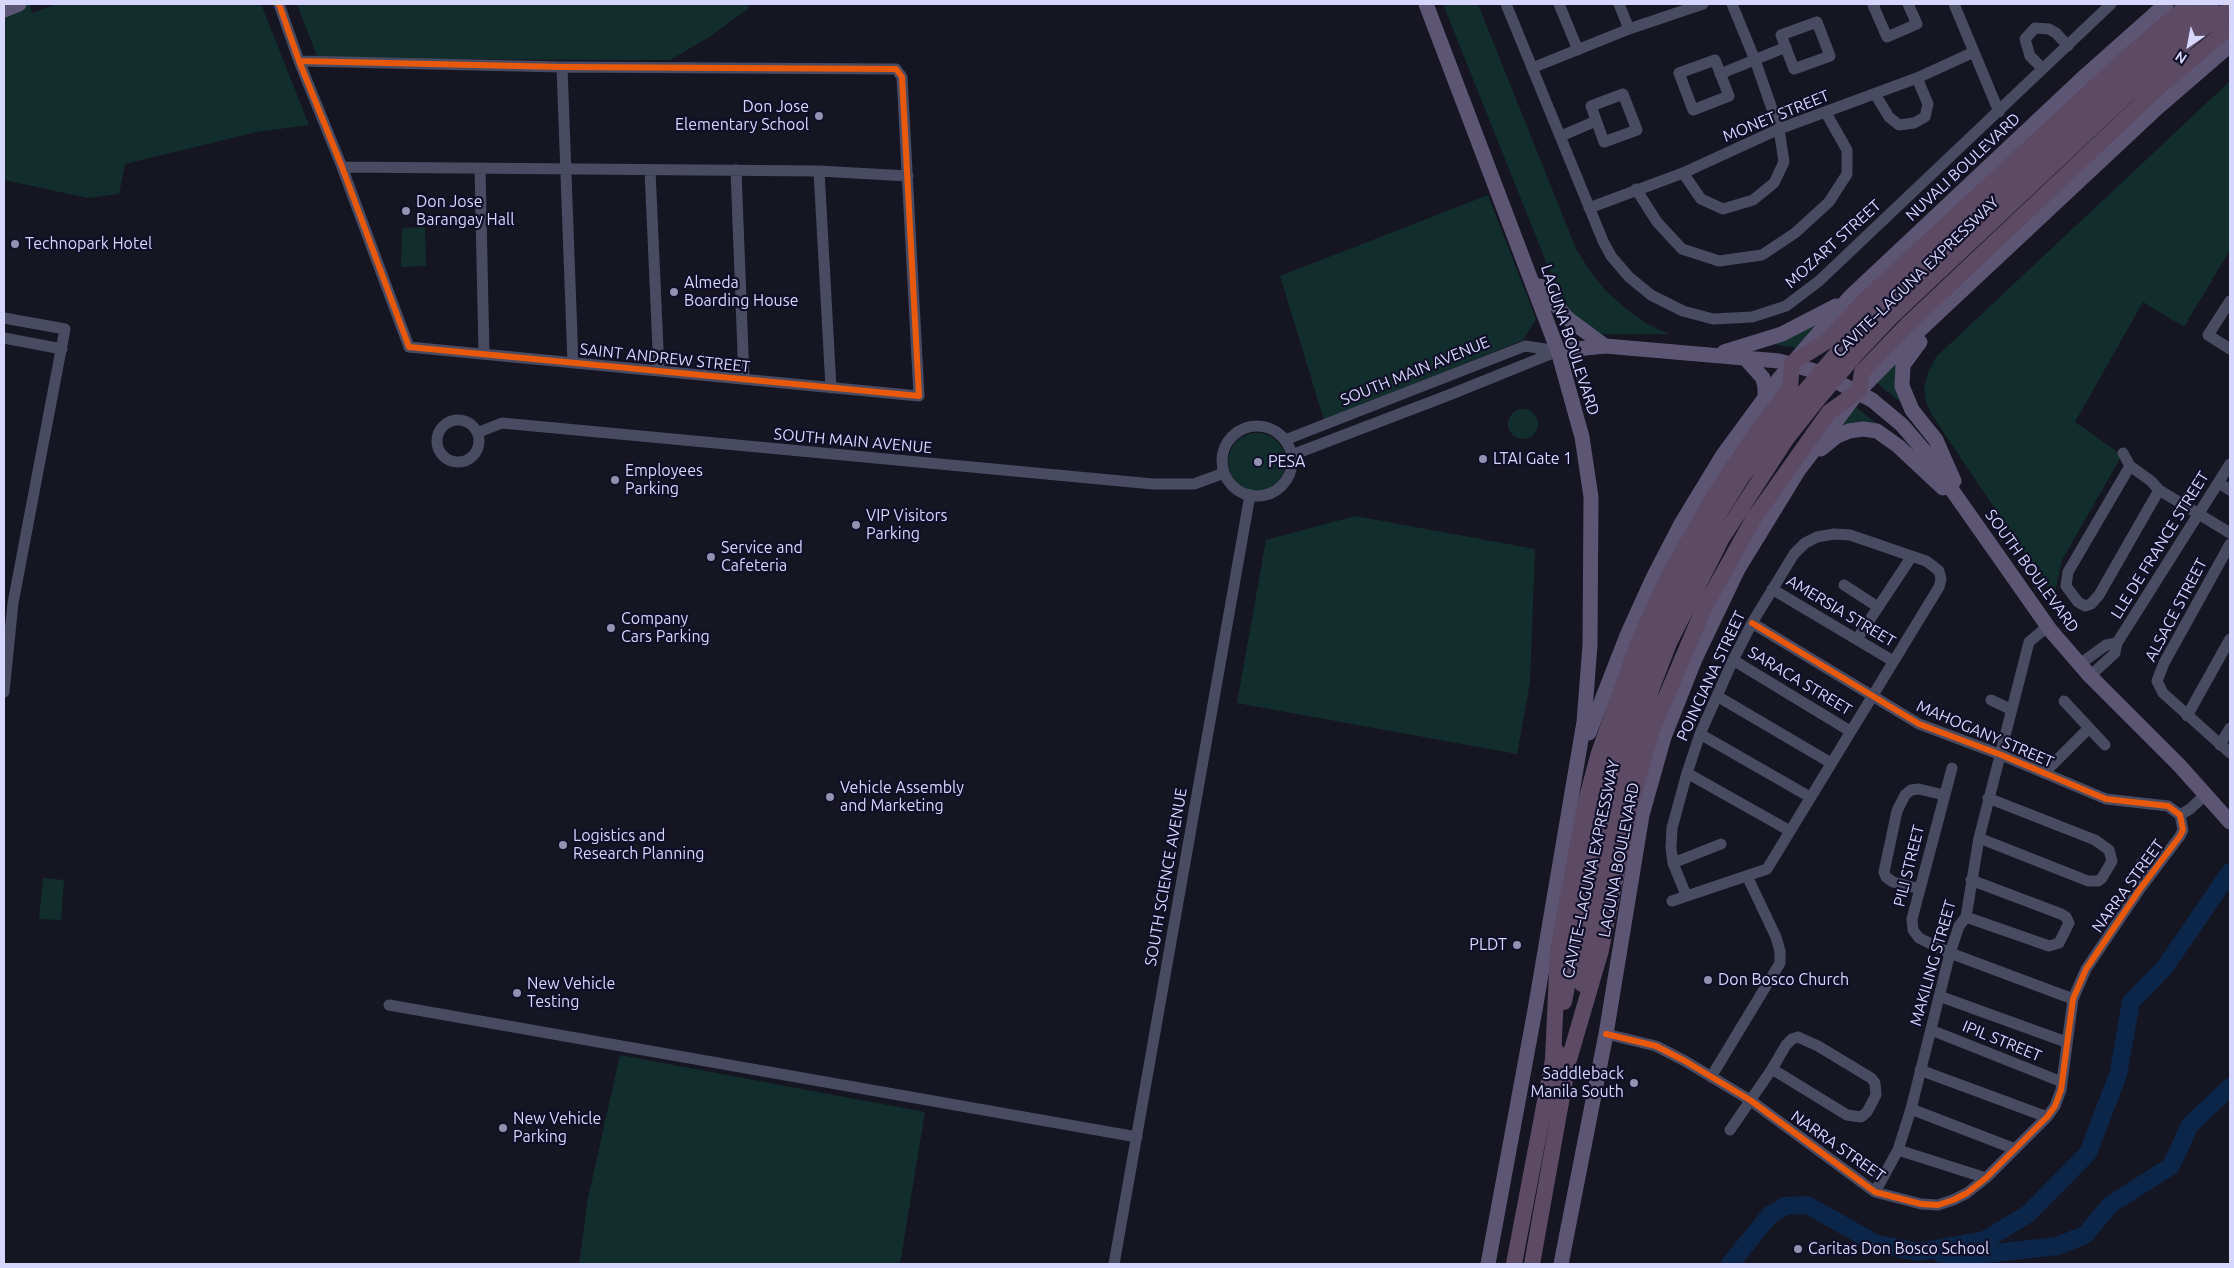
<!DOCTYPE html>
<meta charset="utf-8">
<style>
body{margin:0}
#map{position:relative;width:2234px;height:1268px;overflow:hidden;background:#161522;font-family:Ubuntu,sans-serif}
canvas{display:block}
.frame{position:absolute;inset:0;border:5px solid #d7d6ff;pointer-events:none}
.north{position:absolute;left:2164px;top:20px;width:50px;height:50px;-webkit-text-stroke:4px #110f28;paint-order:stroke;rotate:213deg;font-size:14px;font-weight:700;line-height:20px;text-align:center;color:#d7d6ff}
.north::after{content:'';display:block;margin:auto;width:18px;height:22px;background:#d7d6ff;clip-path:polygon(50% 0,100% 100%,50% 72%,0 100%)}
</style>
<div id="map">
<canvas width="2234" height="1268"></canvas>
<div class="frame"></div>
<div class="north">N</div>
</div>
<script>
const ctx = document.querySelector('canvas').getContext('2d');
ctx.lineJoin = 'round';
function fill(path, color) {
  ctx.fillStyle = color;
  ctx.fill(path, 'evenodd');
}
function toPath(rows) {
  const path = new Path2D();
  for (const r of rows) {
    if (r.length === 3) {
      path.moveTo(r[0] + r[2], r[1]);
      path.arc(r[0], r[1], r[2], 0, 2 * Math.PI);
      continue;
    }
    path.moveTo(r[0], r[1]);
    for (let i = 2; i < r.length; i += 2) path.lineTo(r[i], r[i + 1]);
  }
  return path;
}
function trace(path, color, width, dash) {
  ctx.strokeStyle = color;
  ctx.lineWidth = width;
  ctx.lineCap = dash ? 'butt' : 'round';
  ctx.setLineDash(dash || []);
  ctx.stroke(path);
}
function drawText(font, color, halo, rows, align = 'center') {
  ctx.font = font + ' Ubuntu,sans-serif';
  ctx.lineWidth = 4.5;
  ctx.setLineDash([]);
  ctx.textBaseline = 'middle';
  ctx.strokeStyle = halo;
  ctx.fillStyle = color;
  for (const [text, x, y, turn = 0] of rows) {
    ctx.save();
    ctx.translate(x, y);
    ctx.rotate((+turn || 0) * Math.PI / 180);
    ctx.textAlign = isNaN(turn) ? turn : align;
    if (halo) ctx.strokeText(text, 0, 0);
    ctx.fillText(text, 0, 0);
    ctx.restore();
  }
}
fill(toPath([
 [4,4,30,4,32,13,56,4,261,4,309,125,257,132,125,164,119,194,88,198,4,180],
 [297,4,748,4,749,8,711,36,670,60,318,59],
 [1443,4,1478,4,1577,251,1591,272,1606,291,1624,307,1647,324,1669,334,1602,334,1588,329,1563,304],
 [2230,81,2230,250,2184,327,2143,302,2075,422,2122,455,2062,560,2054,597,1932,415,1926,402,1924,389,1928,373,1936,357],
 [1488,195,1536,319,1523,340,1324,420,1280,276],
 [425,227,426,266,401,267,402,228],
 [1824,318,1798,348,1765,343],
 [1907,351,1905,406,1877,383],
 [1856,407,1882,428,1833,434],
 [1523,424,15],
 [1257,462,29],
 [1355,516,1535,549,1530,682,1517,754,1237,703,1266,540],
 [43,878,64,880,61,920,39,919],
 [620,1055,925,1112,900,1264,579,1264,588,1198]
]), '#122e2c');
trace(toPath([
 [1941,1254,1968,1256,2057,1246,2085,1235,2110,1205,2171,1166,2190,1125,2230,1087],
 [1730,1264,1770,1215,1785,1206,1807,1205,1877,1244,1918,1252,1985,1240,2028,1214,2088,1153,2118,1075,2131,1002,2165,967,2230,872]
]), '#0b2648', 18);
trace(toPath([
 [279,4,299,61,342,167,409,347,919,396,902,77,896,69,562,67,299,61],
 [1506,4,1603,241,1611,256,1629,277,1651,295,1683,311,1713,319,1752,317,1786,306,1819,281,2111,4],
 [1559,4,1578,50],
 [1619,4,1629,29],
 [1875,4,1873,5,1887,37,1917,24,1908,4],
 [1954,4,1999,112],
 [1817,22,1830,56,1794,69,1781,35,1817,22],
 [1715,60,1729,96,1693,110,1679,73,1715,60],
 [562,67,573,363],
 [1532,68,1629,29,1703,4],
 [2042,68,2030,56,2025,39,2035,28,2049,29,2056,33,2068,46],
 [1720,74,1786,47],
 [1623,94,1637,130,1604,142,1591,106,1623,94],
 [1875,94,1889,117,1899,125,1914,123,1925,117,1928,104,1917,78],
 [1561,136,1596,121],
 [342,167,819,171,908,176],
 [480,168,484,354],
 [650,170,659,371],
 [736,170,744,379],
 [819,171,831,388],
 [1683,173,1701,199,1723,209,1753,200,1774,183,1784,162,1779,129,1755,60,1732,4],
 [1636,189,1657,222,1682,249,1719,261,1762,255,1795,233,1829,202,1847,174,1847,150,1826,113],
 [1589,208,1683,173,1779,129,1917,78,1974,52],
 [2230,301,2208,335,2230,349],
 [4,318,65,329,13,603,4,692],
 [4,338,62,349],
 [458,441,21],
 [1257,461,35],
 [479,432,502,423,1153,484,1194,484,1224,473],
 [1285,440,1525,346,1558,351],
 [2123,453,2130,466,2151,481,2159,490,2230,533],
 [1292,455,1449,395,1558,351],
 [2130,466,2068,572,2066,586,2078,602,2085,606,2091,604,2099,595,2159,490],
 [2219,483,2230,490],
 [2230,544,2164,663,2157,681,2163,693,2230,753],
 [1844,585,1878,607],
 [1772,589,1893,661],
 [1857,639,1912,556],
 [1733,660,1850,731],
 [2080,664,2106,645,2117,643],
 [2090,676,2115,653,2117,643,2230,464],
 [1717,696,1831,763],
 [1991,700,2010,709],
 [2064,701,2105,745],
 [2187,716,2230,639],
 [1700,734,1810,797],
 [2220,745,2230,728],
 [1952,768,1912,919,1913,930,1919,938,1950,953,2073,999],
 [1687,773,1790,831],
 [2044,773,2089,728],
 [2180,815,2190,809,2206,794],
 [1979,838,2088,881,2098,881,2102,878,2112,861,2109,850,2095,840,1988,798],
 [1673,863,1721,844],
 [1920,889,1893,882,1886,877,1884,872,1897,811,1905,795,1911,790,1919,789,1944,795],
 [1672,901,1767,869,1939,587,1941,579,1939,571,1933,566,1926,561,1850,535,1834,534,1817,537,1805,543,1794,554,1752,623,1733,660,1700,734,1687,773,1672,828,1671,848,1673,863,1686,895],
 [1966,917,2049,946,2059,943,2069,923,2066,917,2061,914,1971,880],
 [1939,996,2066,1042],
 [389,1005,1137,1137],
 [1931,1030,2062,1082],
 [1606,1034,1656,1046,1685,1061,1750,1100,1875,1192,1921,1204,1938,1205,1953,1200,1967,1193,1986,1178,2047,1117,2055,1106,2061,1090,2073,999,2086,969,2140,889,2180,836,2183,830,2180,815,2168,806,2106,799,1999,754,1919,724,1752,623],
 [1798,1037,1818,1046,1871,1078,1875,1083,1876,1095,1867,1112,1861,1117,1847,1115,1772,1069,1786,1045,1792,1039,1798,1037],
 [1920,1070,2047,1117],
 [1711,1077,1780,963,1780,951,1776,937,1747,876],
 [1911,1109,2015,1149],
 [1730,1130,1772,1069],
 [1898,1150,1986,1178],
 [1875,1192,1898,1150,1911,1109,1950,953,1959,926,1966,917,1979,838,2027,650,2029,642,2047,627],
 [1114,1264,1250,495]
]), '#494b63', 11);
trace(toPath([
 [1426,4,1558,351,1582,437,1591,497,1590,645,1584,722,1535,1010,1488,1264],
 [4,10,19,4],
 [1540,286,1567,318,1605,346],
 [1920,342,1903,365,1902,386,1912,410,1936,440,1954,481],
 [1558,351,1605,346,1779,361,1818,372,1872,400,1902,425,1926,453,2051,631,2090,676,2179,765,2230,822],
 [1724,352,1782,334,1836,306],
 [1744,357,1763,378,1765,388,1765,397],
 [1821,449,1837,436,1849,431,1863,429,1877,431,1898,446,1943,488],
 [1589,733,1628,633,1653,578,1681,524,1723,455,1778,380,1850,297,2086,75,2166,4],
 [1561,1264,1606,1034,1642,815,1664,737,1695,659,1738,569,1798,471,1859,391,1908,341,2157,108,2230,45]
]), '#5d5574', 15);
trace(toPath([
 [1845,344,1876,311,2105,96,2211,4],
 [1857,353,1891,317,2127,95,2198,32,2230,8],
 [1582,984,1608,839,1618,794,1652,687,1669,643,1722,538,1787,438,1817,400],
 [1564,1002,1604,788,1638,680,1656,637,1709,529,1741,478,1806,390],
 [1553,1059,1558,950,1585,805,1598,756,1638,643,1667,579,1714,496,1756,433,1790,388,1792,363,1827,341,1866,299,2127,57,2189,4],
 [1568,1063,1601,950,1630,807,1652,730,1704,608,1754,518,1829,412,1859,391,1862,372,1906,326,2160,86,2230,27],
 [1514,1264,1555,1049],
 [1532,1264,1570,1052]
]), '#5d4b65', 16);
trace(toPath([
 [1806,390,1845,344],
 [1817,400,1857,353]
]), '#5d4b65', 16);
trace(toPath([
 [279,4,299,61,342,167,409,347,919,396,902,77,896,69,562,67,299,61],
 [1606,1034,1656,1046,1685,1061,1750,1100,1875,1192,1921,1204,1938,1205,1953,1200,1967,1193,1986,1178,2047,1117,2055,1106,2061,1090,2073,999,2086,969,2140,889,2180,836,2183,830,2180,815,2168,806,2106,799,1999,754,1919,724,1752,623]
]), '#e8590c', 6);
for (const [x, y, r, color] of [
 [819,116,5,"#9392b2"],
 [406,211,5,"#9392b2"],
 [15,244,5,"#9392b2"],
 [674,292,5,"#9392b2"],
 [1483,459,5,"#9392b2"],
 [1258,462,5,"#9392b2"],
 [615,480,5,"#9392b2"],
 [856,525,5,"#9392b2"],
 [711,557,5,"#9392b2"],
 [611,628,5,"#9392b2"],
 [830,797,5,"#9392b2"],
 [563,845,5,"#9392b2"],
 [1517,945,5,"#9392b2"],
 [1708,980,5,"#9392b2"],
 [517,993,5,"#9392b2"],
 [1634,1083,5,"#9392b2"],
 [503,1128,5,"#9392b2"],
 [1798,1249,5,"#9392b2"]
]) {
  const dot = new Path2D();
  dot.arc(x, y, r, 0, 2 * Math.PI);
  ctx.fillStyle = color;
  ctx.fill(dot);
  trace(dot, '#110f28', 2);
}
drawText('16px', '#d7d6ff', '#110f28', [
 ["Don Jose",809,107,"right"],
 ["Elementary School",809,125,"right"],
 ["Don Jose",416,202],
 ["Barangay Hall",416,220],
 ["Technopark Hotel",25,244],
 ["Almeda",684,283],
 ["Boarding House",684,301],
 ["LTAI Gate 1",1493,459],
 ["PESA",1268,462],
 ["Employees",625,471],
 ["Parking",625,489],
 ["VIP Visitors",866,516],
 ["Parking",866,534],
 ["Service and",721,548],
 ["Cafeteria",721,566],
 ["Company",621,619],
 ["Cars Parking",621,637],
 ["Vehicle Assembly",840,788],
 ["and Marketing",840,806],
 ["Logistics and",573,836],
 ["Research Planning",573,854],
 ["PLDT",1507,945,"right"],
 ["Don Bosco Church",1718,980],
 ["New Vehicle",527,984],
 ["Testing",527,1002],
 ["Saddleback",1624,1074,"right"],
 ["Manila South",1624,1092,"right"],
 ["New Vehicle",513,1119],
 ["Parking",513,1137],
 ["Caritas Don Bosco School",1808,1249]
], 'left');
drawText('16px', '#d7d6ff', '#110f28', [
 ["MONET STREET",1776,116,-22],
 ["NUVALI BOULEVARD",1963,167,-43],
 ["MOZART STREET",1833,244,-42],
 ["CAVITE–LAGUNA EXPRESSWAY",1916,277,-44],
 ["LAGUNA BOULEVARD",1570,340,72],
 ["SAINT ANDREW STREET",665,358,6],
 ["SOUTH MAIN AVENUE",1415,371,-22],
 ["SOUTH MAIN AVENUE",853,441,5],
 ["LLE DE FRANCE STREET",2160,545,-58],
 ["SOUTH BOULEVARD",2032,571,54],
 ["ALSACE STREET",2176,610,-62],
 ["AMERSIA STREET",1841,611,31],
 ["POINCIANA STREET",1711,676,-65],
 ["SARACA STREET",1800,681,31],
 ["MAHOGANY STREET",1985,734,23],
 ["LAGUNA BOULEVARD",1619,860,-79],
 ["PILI STREET",1909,866,-76],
 ["CAVITE–LAGUNA EXPRESSWAY",1591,869,-78],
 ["SOUTH SCIENCE AVENUE",1166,877,-80],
 ["NARRA STREET",2128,886,-54],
 ["MAKILING STREET",1933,963,-74],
 ["IPIL STREET",2002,1041,22],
 ["NARRA STREET",1838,1146,35]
]);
</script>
